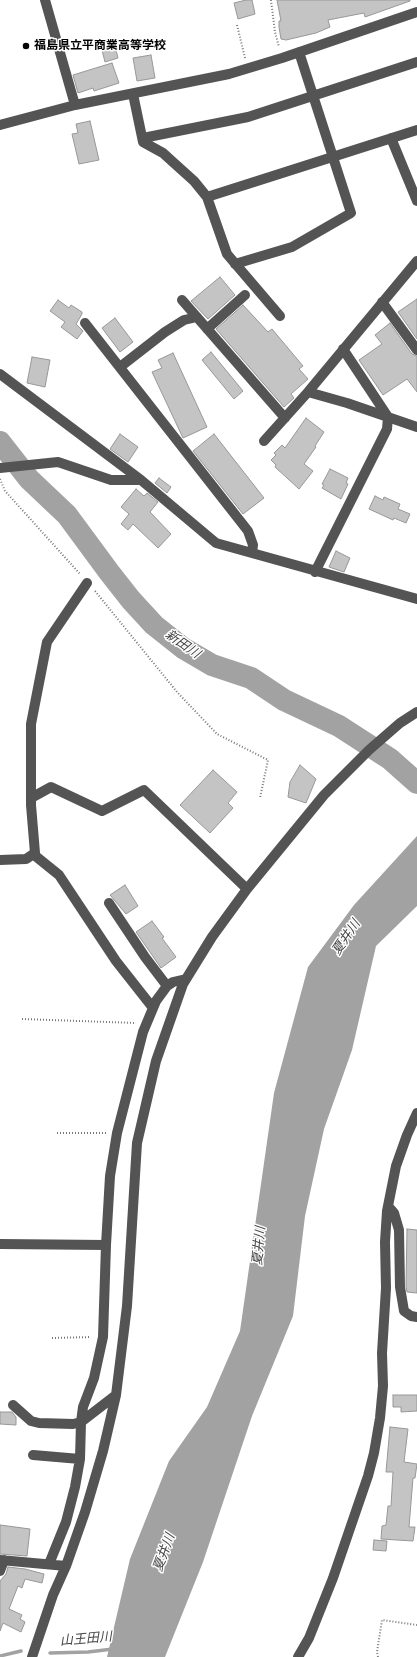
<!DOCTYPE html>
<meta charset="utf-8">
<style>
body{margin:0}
canvas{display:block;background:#fff}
</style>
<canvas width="417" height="1657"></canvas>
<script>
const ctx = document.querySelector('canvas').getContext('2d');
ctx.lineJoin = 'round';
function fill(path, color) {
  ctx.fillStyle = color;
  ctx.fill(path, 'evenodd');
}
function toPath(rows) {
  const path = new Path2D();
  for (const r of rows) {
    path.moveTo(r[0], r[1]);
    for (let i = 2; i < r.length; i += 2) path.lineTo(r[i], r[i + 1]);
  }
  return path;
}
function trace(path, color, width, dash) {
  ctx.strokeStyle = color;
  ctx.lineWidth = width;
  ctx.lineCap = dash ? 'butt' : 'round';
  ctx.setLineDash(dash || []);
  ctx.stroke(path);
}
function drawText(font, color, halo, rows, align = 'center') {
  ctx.font = font + ' "Source Sans 3","Noto Sans JP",sans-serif';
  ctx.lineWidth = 3;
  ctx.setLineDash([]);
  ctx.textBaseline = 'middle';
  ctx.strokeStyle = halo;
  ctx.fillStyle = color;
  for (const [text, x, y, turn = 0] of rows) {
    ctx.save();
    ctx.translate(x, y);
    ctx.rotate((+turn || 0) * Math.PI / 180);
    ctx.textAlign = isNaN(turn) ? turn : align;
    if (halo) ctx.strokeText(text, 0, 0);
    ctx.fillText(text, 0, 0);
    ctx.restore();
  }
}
fill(toPath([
 [417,836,417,906,376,946,352,1050,324,1129,305,1216,293,1316,252,1416,203,1562,165,1657,107,1657,130,1559,169,1461,207,1407,240,1331,274,1093,308,967,354,905]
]), '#a2a2a2');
trace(toPath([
 [50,1653,88,1652,113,1649],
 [0,1656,21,1651]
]), '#a2a2a2', 3.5);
trace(toPath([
 [0,442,29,479,67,515,109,572,131,600,154,625,183,648,212,665,251,678,284,700,339,726,390,759,417,783]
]), '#a2a2a2', 22);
const building = toPath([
 [246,0,252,0,255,14,238,19,234,3,246,0],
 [277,0,410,0,410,1,365,17,364,13,328,20,330,27,316,33,286,40,281,39,279,27,279,21,281,21,277,0],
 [114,42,118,58,105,62,101,46,114,42],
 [151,55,155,78,137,81,133,58,151,55],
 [112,63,119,83,94,91,93,88,78,93,73,75,112,63],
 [90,121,99,160,79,164,72,134,78,133,76,124,90,121],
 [220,277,235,295,208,319,191,301,220,277],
 [417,299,417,339,398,312,417,299],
 [58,300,69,308,71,305,82,312,82,314,76,324,83,331,77,339,61,327,65,322,50,311,58,300],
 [243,305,268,332,272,329,303,366,299,369,308,379,291,394,294,398,284,407,216,329,243,305],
 [115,318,133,342,120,352,102,328,115,318],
 [390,323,412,354,417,356,417,392,407,379,383,395,359,360,382,344,375,335,390,323],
 [211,352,243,391,234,399,202,360,211,352],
 [173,353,207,427,183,438,152,372,162,368,158,360,173,353],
 [32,357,50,360,45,387,27,383,32,357],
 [306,418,324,432,315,446,316,447,304,464,313,471,299,489,275,467,276,465,271,460,276,455,274,453,282,445,285,448,306,418],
 [120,434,138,447,128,462,110,449,120,434],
 [214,434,264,498,243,514,193,451,214,434],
 [330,469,348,478,346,483,348,484,341,499,322,488,324,485,322,484,330,469],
 [159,478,171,487,167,493,155,483,159,478],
 [136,489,144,496,147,493,158,502,150,512,171,534,158,548,133,524,128,530,121,524,129,514,121,507,136,489],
 [375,496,383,500,384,497,400,504,398,509,410,514,406,523,394,518,393,520,369,509,375,496],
 [336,551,350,558,344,572,329,567,336,551],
 [300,765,316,779,306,803,288,797,290,782,300,765],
 [213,770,237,792,228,803,233,808,210,833,180,805,213,770],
 [125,885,138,906,126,914,110,895,125,885],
 [152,921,164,937,162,938,176,957,161,968,136,932,152,921],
 [407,1229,417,1230,417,1293,407,1292,406,1286,407,1229],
 [393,1395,417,1395,417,1411,401,1412,401,1407,393,1407,393,1395],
 [0,1412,12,1412,16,1417,16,1425,0,1424,0,1412],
 [390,1427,408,1429,404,1462,417,1464,415,1478,413,1478,409,1527,415,1527,413,1541,381,1539,382,1526,386,1525,388,1506,391,1506,393,1472,386,1472,390,1427],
 [0,1525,30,1529,27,1556,0,1554,0,1525],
 [374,1540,387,1541,386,1551,373,1550,374,1540],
 [8,1567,25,1569,44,1574,42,1583,25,1579,22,1588,18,1586,9,1609,22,1615,20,1619,25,1622,21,1632,3,1623,0,1631,0,1581,6,1574,8,1567]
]);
fill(building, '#c4c4c4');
trace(building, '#989898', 1);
trace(toPath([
 [271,0,275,32,279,47],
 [237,25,245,58],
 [0,479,5,491,80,574],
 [95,591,177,692,217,734,268,760,260,798],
 [22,1019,136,1023],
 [57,1133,106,1133],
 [52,1338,91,1337],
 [378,1657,377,1652,382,1620,417,1625]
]), '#767676', 2, [1, 2]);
trace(toPath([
 [45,0,75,105],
 [133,94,143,142,163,153,174,163,194,181,207,197,227,254,280,316],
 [0,125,75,105,229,74,282,58,417,12],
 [143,138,248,117,417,62],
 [391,138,417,201],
 [207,197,417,130],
 [235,264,292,247,351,213,299,52],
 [182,300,285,418],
 [382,302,417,350],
 [85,323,248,531,253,545,252,553],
 [207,329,245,295],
 [120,367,165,332,184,320,197,317],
 [0,374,141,480],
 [308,392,347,403,417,427],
 [264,441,308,392,417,261],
 [0,468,58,462,111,480,141,480,216,543,417,599],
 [315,572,387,429,388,417,343,349],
 [31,798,51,787,102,811,144,790,247,889],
 [33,854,59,875,116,961,153,1008],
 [0,860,26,859,35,853,31,805,31,724,47,642,87,583],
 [109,903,145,957,167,986],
 [388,1206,394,1213,399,1230,400,1287,404,1311,411,1316,417,1317],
 [0,1244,106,1245,103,1337,94,1378,83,1407,81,1422,80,1459,75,1487,66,1522,49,1564],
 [106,1245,110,1176,117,1133,143,1032,156,1001,167,986,173,982,186,979],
 [13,1405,31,1421,39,1423,73,1424,81,1422,116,1395],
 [33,1455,80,1459],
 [0,1560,66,1566],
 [0,1571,4,1560],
 [32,1657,53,1595,66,1566,85,1512,103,1451,116,1395,127,1306,137,1143,156,1061,183,984,212,937,247,889,324,795,369,750,400,723,417,712],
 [298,1657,309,1638,333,1578,368,1476,374,1453,380,1418,383,1386,382,1353,386,1288,385,1242,387,1211,396,1166,407,1135,417,1113]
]), '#545454', 10);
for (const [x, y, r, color] of [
 [26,46,4,"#000"]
]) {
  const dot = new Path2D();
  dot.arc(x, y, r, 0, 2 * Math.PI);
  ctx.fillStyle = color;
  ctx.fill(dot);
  trace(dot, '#fff', 1.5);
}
drawText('bold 12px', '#000', '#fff', [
 ["福島県立平商業高等学校",34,46]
], 'left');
drawText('italic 13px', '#434343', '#fff', [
 ["新田川",182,645,35],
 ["夏井川",347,938,-56],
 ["夏井川",260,1246,-85],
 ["夏井川",165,1553,-70],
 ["山王田川",86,1640,-5]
]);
</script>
